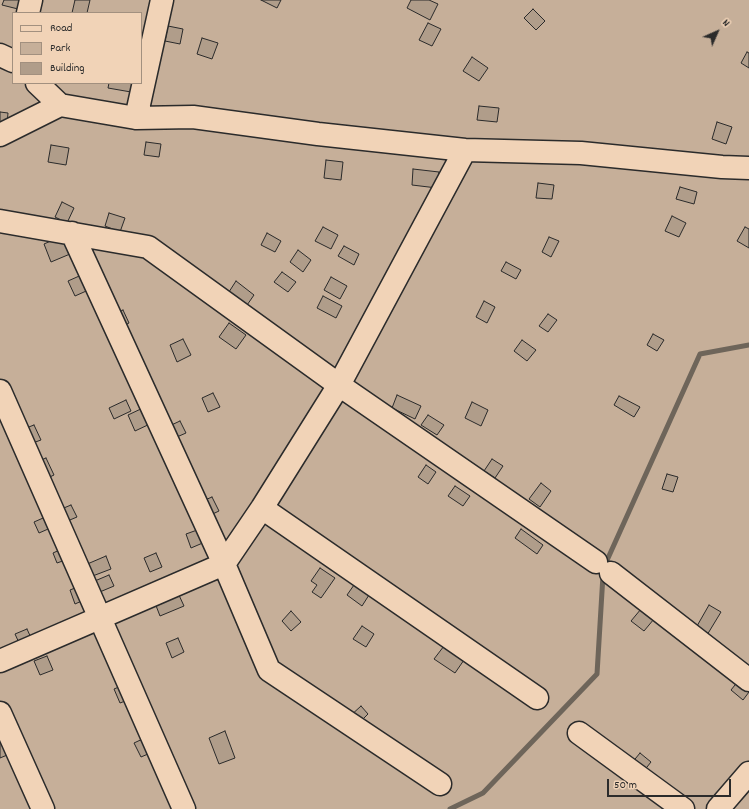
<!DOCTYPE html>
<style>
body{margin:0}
#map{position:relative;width:749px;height:809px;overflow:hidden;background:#e5c9af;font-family:Dekko,sans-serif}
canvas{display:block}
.legend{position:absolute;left:12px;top:12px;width:130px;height:72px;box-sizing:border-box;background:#f1d3b7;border:1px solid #a2907f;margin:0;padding:5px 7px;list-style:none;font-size:12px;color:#2b2b2b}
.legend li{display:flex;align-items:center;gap:8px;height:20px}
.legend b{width:20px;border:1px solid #a2907f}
.north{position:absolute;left:697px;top:12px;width:40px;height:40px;-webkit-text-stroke:3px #f1d3b7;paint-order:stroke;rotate:45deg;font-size:11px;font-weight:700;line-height:16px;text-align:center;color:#2b2b2b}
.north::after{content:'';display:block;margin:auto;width:14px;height:18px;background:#2b2b2b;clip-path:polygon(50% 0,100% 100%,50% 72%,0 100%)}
.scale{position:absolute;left:607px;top:779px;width:124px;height:18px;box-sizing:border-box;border:2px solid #2b2b2b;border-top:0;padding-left:5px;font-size:12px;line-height:14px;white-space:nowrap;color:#2b2b2b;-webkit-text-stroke:3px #f1d3b7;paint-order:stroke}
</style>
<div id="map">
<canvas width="749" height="809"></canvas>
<ul class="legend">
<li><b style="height:5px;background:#f1d3b7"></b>Road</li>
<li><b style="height:11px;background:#c6af99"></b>Park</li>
<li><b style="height:11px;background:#b09d8a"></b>Building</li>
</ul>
<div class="north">N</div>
<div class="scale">50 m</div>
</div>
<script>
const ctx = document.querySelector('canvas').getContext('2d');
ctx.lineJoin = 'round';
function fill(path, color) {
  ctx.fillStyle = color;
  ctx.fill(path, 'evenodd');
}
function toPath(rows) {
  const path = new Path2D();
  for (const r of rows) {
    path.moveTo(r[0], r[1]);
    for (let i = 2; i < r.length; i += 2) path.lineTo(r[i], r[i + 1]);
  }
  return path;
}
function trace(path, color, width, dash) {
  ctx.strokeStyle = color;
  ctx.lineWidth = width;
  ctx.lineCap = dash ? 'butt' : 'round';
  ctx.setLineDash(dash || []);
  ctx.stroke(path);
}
fill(toPath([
 [0,0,749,0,749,809,0,809],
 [13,13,141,13,141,83,13,83]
]), '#c6af99');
trace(toPath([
 [604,567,700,354,749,345],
 [450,809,483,793,597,674,603,575]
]), '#6e655a', 5);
const building = toPath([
 [4,0,24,0,22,10,2,5,4,0],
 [75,0,90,0,87,13,72,13,75,0],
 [261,0,281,0,277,8,261,0],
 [411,0,429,0,438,4,430,20,407,8,411,0],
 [533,9,545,21,536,30,524,18,533,9],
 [428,23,441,29,432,46,419,40,428,23],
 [168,26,183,29,180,44,165,41,168,26],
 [202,38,218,43,212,59,197,54,202,38],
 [747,52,749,53,749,68,741,63,747,52],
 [472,57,488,68,479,81,463,71,472,57],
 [109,83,132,83,131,92,108,88,109,83],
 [479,106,499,108,497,122,477,120,479,106],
 [0,112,8,113,7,124,0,123,0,112],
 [717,122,732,127,726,144,712,139,717,122],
 [146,142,161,144,159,157,144,155,146,142],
 [51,145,69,148,66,165,48,162,51,145],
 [326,160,343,162,341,180,324,178,326,160],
 [413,169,439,172,437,188,412,185,413,169],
 [538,183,554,185,552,199,536,198,538,183],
 [680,187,697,192,694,204,676,199,680,187],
 [62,202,74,208,67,223,55,217,62,202],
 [109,213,125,218,120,232,105,226,109,213],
 [672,216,686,223,679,237,665,231,672,216],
 [323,227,338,235,331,249,315,241,323,227],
 [745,227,749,229,749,248,737,241,745,227],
 [267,233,281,241,275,252,261,245,267,233],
 [62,236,70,254,51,262,44,244,62,236],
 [549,237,559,241,551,257,542,252,549,237],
 [344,246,359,254,354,265,338,256,344,246],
 [298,250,311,260,303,272,290,262,298,250],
 [506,262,521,270,516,279,501,271,506,262],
 [282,272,296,282,288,292,274,282,282,272],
 [86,273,93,288,75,296,68,281,86,273],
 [331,277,347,286,340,299,324,290,331,277],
 [236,281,254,295,245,308,227,295,236,281],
 [323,296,342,306,336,318,317,308,323,296],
 [484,301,495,307,487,323,476,317,484,301],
 [123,310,129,323,117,329,111,316,123,310],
 [548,314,557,320,548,332,539,326,548,314],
 [229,323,246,335,236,349,219,337,229,323],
 [653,334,664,340,657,351,647,345,653,334],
 [183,339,191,355,177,362,170,345,183,339],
 [522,340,536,350,527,361,514,351,522,340],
 [213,393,220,407,208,412,202,398,213,393],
 [397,395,421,406,415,419,392,408,397,395],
 [619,396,640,407,634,417,614,405,619,396],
 [126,400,131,411,114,419,109,408,126,400],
 [472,402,488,410,481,426,465,418,472,402],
 [145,407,152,423,135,431,128,415,145,407],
 [428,415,444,425,437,435,421,425,428,415],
 [180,421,186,433,170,440,165,428,180,421],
 [34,425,41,440,27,445,21,430,34,425],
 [46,458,54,475,41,481,34,463,46,458],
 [492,459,503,466,495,478,484,471,492,459],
 [426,465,436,472,428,484,418,477,426,465],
 [667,474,678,477,673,492,662,489,667,474],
 [541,483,551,491,540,507,529,499,541,483],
 [455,486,470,496,463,506,448,496,455,486],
 [212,497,219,511,204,518,198,503,212,497],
 [71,505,77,517,65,522,59,510,71,505],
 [50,515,55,526,39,533,34,522,50,515],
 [200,529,205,542,191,548,186,534,200,529],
 [521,529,543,545,537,554,515,538,521,529],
 [66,547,71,558,57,563,53,553,66,547],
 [156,553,162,567,150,572,144,558,156,553],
 [106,556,111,569,90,577,85,565,106,556],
 [320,568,335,578,321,598,312,592,317,585,311,581,320,568],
 [109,575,114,586,95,594,90,583,109,575],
 [354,585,369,595,362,606,347,595,354,585],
 [80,586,86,599,75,604,70,590,80,586],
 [178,593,184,606,160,616,155,603,178,593],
 [709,605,721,612,704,640,693,633,709,605],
 [641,609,654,619,644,631,631,621,641,609],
 [291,611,301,622,291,631,282,621,291,611],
 [362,626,374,634,366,647,353,639,362,626],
 [27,629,32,640,20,645,15,634,27,629],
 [178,638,184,652,172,658,166,643,178,638],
 [444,646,464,660,455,673,434,659,444,646],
 [47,656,53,670,40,675,34,661,47,656],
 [739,680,749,688,749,692,743,700,731,690,739,680],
 [126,684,133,698,120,703,114,689,126,684],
 [361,706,368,714,357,725,349,717,361,706],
 [225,731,235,758,219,764,209,738,225,731],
 [149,736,155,751,141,757,134,743,149,736],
 [0,739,12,753,0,758,0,739],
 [640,753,651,762,643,772,631,764,640,753]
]);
fill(building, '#b09d8a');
trace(building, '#2b2b2b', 1);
const minor = toPath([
 [28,13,31,0],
 [0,55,13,61],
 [37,83,60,105,136,118,193,117,318,134,465,150,581,153,722,167,749,168],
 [136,118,162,0],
 [0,135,60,105],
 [0,221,148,247,339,385,596,562],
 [72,233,224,564,269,670,440,784],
 [0,391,184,809],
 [262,508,537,698],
 [611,573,749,680],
 [0,661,224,564,262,508,339,385,465,150],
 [0,713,43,809],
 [579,733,683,809],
 [718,809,749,773]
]);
trace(minor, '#2b2b2b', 25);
trace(minor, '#f1d3b7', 22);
</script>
